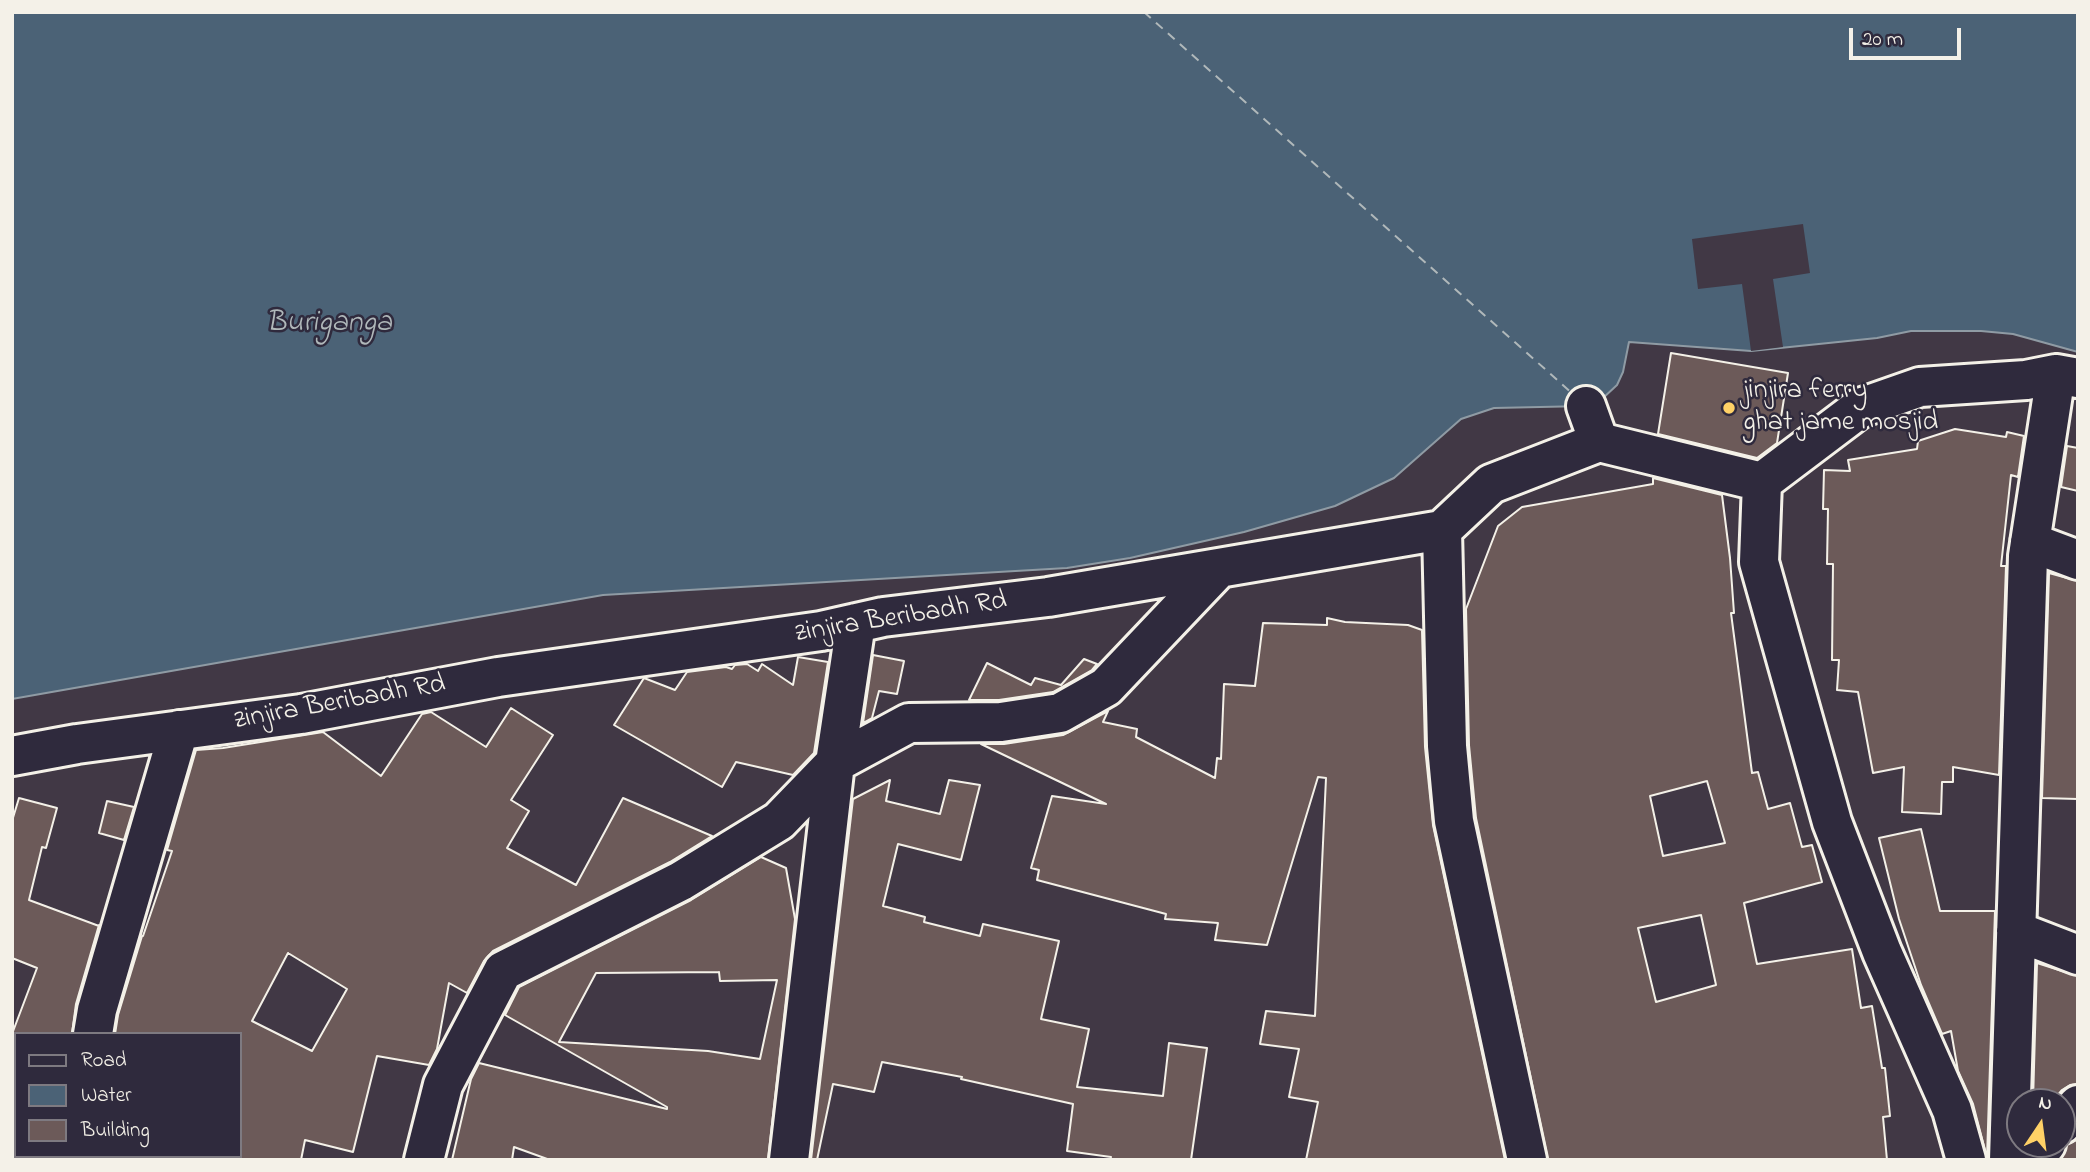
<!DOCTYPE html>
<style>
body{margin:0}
#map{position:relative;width:2090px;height:1172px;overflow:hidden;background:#413845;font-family:"Indie Flower",sans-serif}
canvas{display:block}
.frame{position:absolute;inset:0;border:14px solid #f4f1e8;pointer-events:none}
.legend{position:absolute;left:14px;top:1032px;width:228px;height:126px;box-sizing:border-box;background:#2f2a3d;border:2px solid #7e7a81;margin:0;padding:9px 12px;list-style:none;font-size:21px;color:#f4f1e8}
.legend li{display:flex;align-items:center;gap:14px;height:35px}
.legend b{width:35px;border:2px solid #7e7a81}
.north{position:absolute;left:2006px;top:1088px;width:70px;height:70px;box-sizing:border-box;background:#2f2a3d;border:2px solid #7e7a81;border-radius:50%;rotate:13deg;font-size:19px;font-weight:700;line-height:28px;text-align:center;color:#f4f1e8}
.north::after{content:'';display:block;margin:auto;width:24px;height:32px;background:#ffd166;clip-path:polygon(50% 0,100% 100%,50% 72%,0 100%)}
.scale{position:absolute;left:1849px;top:28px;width:112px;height:32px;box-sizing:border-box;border:4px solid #f4f1e8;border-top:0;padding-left:9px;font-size:21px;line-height:24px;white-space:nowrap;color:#f4f1e8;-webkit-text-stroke:5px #2f2a3d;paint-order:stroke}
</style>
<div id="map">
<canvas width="2090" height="1172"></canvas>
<div class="frame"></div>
<ul class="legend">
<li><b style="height:9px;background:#2f2a3d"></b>Road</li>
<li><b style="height:19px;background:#4b6276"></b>Water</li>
<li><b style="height:19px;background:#6c5a59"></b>Building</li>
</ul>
<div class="north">N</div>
<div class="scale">20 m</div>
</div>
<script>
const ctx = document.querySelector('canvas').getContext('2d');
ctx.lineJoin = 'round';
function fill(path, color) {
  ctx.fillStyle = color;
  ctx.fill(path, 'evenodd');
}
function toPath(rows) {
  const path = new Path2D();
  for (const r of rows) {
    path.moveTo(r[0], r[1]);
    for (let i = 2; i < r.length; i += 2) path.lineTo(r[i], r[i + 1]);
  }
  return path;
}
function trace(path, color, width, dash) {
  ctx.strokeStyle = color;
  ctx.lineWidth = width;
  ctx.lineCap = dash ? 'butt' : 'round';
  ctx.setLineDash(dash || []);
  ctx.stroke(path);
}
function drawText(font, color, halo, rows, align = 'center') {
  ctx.font = font + ' "Indie Flower",sans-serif';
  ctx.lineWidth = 5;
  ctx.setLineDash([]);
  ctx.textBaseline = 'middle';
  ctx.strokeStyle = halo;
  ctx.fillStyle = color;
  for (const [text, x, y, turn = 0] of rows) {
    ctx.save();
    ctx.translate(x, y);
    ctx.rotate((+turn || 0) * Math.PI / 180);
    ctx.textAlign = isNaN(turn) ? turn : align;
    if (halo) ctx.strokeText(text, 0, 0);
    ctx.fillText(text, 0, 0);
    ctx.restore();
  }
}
const water = toPath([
 [12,12,2078,12,2078,352,2013,334,1981,331,1911,331,1877,338,1751,351,1629,342,1623,372,1617,385,1602,399,1586,406,1494,408,1461,419,1394,478,1335,506,1244,532,1130,558,1067,568,603,595,12,699,12,12]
]);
fill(water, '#4b6276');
trace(water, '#8f9ba4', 2);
fill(toPath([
 [1803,224,1810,273,1773,279,1783,347,1751,351,1742,284,1698,289,1692,239]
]), '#413845');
trace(toPath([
 [1144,12,1573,394]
]), '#b0b8ba', 2, [9, 7]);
const building = toPath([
 [1671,353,1788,373,1777,443,1757,458,1658,434,1671,353],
 [1955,429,2006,437,2007,432,2024,436,2018,477,2011,475,2001,566,2006,566,1999,775,1953,767,1953,782,1942,782,1941,814,1902,812,1904,767,1873,773,1858,692,1837,690,1839,660,1832,660,1833,564,1827,564,1828,509,1823,509,1824,470,1850,471,1848,460,1917,449,1918,441,1955,429],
 [2067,446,2078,448,2078,491,2061,487,2067,446],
 [1653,478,1722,495,1730,558,1734,613,1731,613,1752,773,1758,772,1768,809,1790,803,1802,847,1812,845,1822,882,1744,903,1757,964,1852,949,1861,1008,1872,1006,1882,1068,1885,1068,1890,1116,1883,1117,1887,1160,1548,1160,1476,818,1469,745,1466,609,1498,526,1522,507,1653,484,1653,478],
 [1707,781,1725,843,1663,856,1650,796,1707,781],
 [1701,915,1716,985,1656,1002,1638,928,1701,915],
 [2049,573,2078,581,2078,799,2042,798,2049,573],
 [1327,618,1345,622,1408,625,1422,630,1425,747,1433,825,1505,1160,1306,1160,1318,1102,1289,1097,1299,1049,1260,1044,1266,1011,1315,1016,1326,778,1318,777,1267,945,1215,940,1218,923,1165,919,1166,914,1037,880,1039,870,1031,868,1052,796,1106,804,981,744,1004,744,1063,735,1108,711,1103,722,1137,729,1136,737,1215,778,1217,758,1221,759,1224,684,1255,686,1263,623,1327,625,1327,618],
 [873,655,904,661,897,694,879,691,872,718,863,723,873,655],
 [798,657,828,662,814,753,793,775,736,762,722,787,614,725,644,678,675,690,687,672,726,667,732,669,735,665,747,664,758,671,762,664,793,685,798,657],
 [1084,659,1097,664,1092,670,1053,692,999,700,969,700,987,663,1031,685,1035,678,1061,685,1084,659],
 [511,708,553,735,511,800,529,811,507,848,576,885,623,798,712,836,670,862,493,951,484,961,467,993,449,983,437,1049,429,1065,377,1056,353,1152,305,1140,301,1160,240,1160,240,1034,115,1034,118,1015,142,936,143,936,172,851,167,850,196,750,223,748,323,732,381,776,422,714,431,712,486,747,511,708],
 [288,953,347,989,312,1051,252,1021,288,953],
 [890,780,886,801,940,814,949,780,980,785,961,860,898,844,883,906,925,917,924,922,980,936,983,924,1059,941,1041,1019,1089,1029,1077,1087,1163,1096,1169,1043,1207,1048,1191,1160,1110,1160,1111,1157,1067,1151,1073,1104,961,1079,962,1077,882,1062,874,1092,833,1084,817,1160,811,1160,853,799,890,780],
 [19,798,57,808,46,848,42,847,29,900,99,926,99,925,76,1004,72,1034,12,1034,37,968,12,958,12,821,19,798],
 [107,801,134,807,124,840,99,833,107,801],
 [1921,829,1940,911,1995,911,1987,1158,1973,1104,1958,1071,1951,1031,1942,1034,1921,985,1899,919,1879,838,1921,829],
 [761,857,786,868,795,919,768,1160,550,1160,514,1147,512,1160,452,1160,471,1079,479,1063,667,1109,667,1107,505,1015,519,987,691,900,761,857],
 [719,972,720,981,777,980,760,1059,708,1051,559,1042,596,973,719,972],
 [2037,963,2078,976,2078,1084,2070,1085,2062,1090,2052,1102,2033,1102,2037,963],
 [2078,1139,2078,1160,2061,1160,2067,1145,2078,1139]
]);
fill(building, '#6c5a59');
trace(building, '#f4f1e8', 2);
const minor = toPath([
 [1586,406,1599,442],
 [1762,482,1759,562,1832,822,1882,952,1952,1110,1966,1160],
 [1762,482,1860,408,1920,387,2026,380,2056,374,2078,378],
 [1442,530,1447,746,1454,821,1527,1160],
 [2030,542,2078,560],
 [12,756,77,744,301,714,498,677,821,631,883,617,1048,597,1442,530,1491,484,1599,442,1762,482],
 [2016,931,2078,955],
 [93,1034,97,1010,179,730],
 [2062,1124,2078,1105],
 [81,1160,81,1156],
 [424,1160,443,1085,503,971,681,881,779,821,835,763,909,723,1001,722,1060,713,1106,687,1219,568],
 [789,1160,835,763,856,623],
 [2009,1160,2028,556,2056,374],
 [2033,1160,2046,1144]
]);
trace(minor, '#f4f1e8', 44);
trace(minor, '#2f2a3d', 38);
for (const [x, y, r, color] of [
 [1729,408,7,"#ffd166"]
]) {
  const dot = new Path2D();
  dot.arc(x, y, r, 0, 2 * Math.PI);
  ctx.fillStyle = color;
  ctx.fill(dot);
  trace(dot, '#2f2a3d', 2.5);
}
drawText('28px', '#f4f1e8', '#2f2a3d', [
 ["jinjira ferry",1743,392],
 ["ghat jame mosjid",1743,424]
], 'left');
drawText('28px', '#f4f1e8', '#2f2a3d', [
 ["zinjira Beribadh Rd",901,619,-9],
 ["zinjira Beribadh Rd",340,704,-10]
]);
drawText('italic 30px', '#b0b8ba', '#2f2a3d', [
 ["Buriganga",329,325]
]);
</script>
